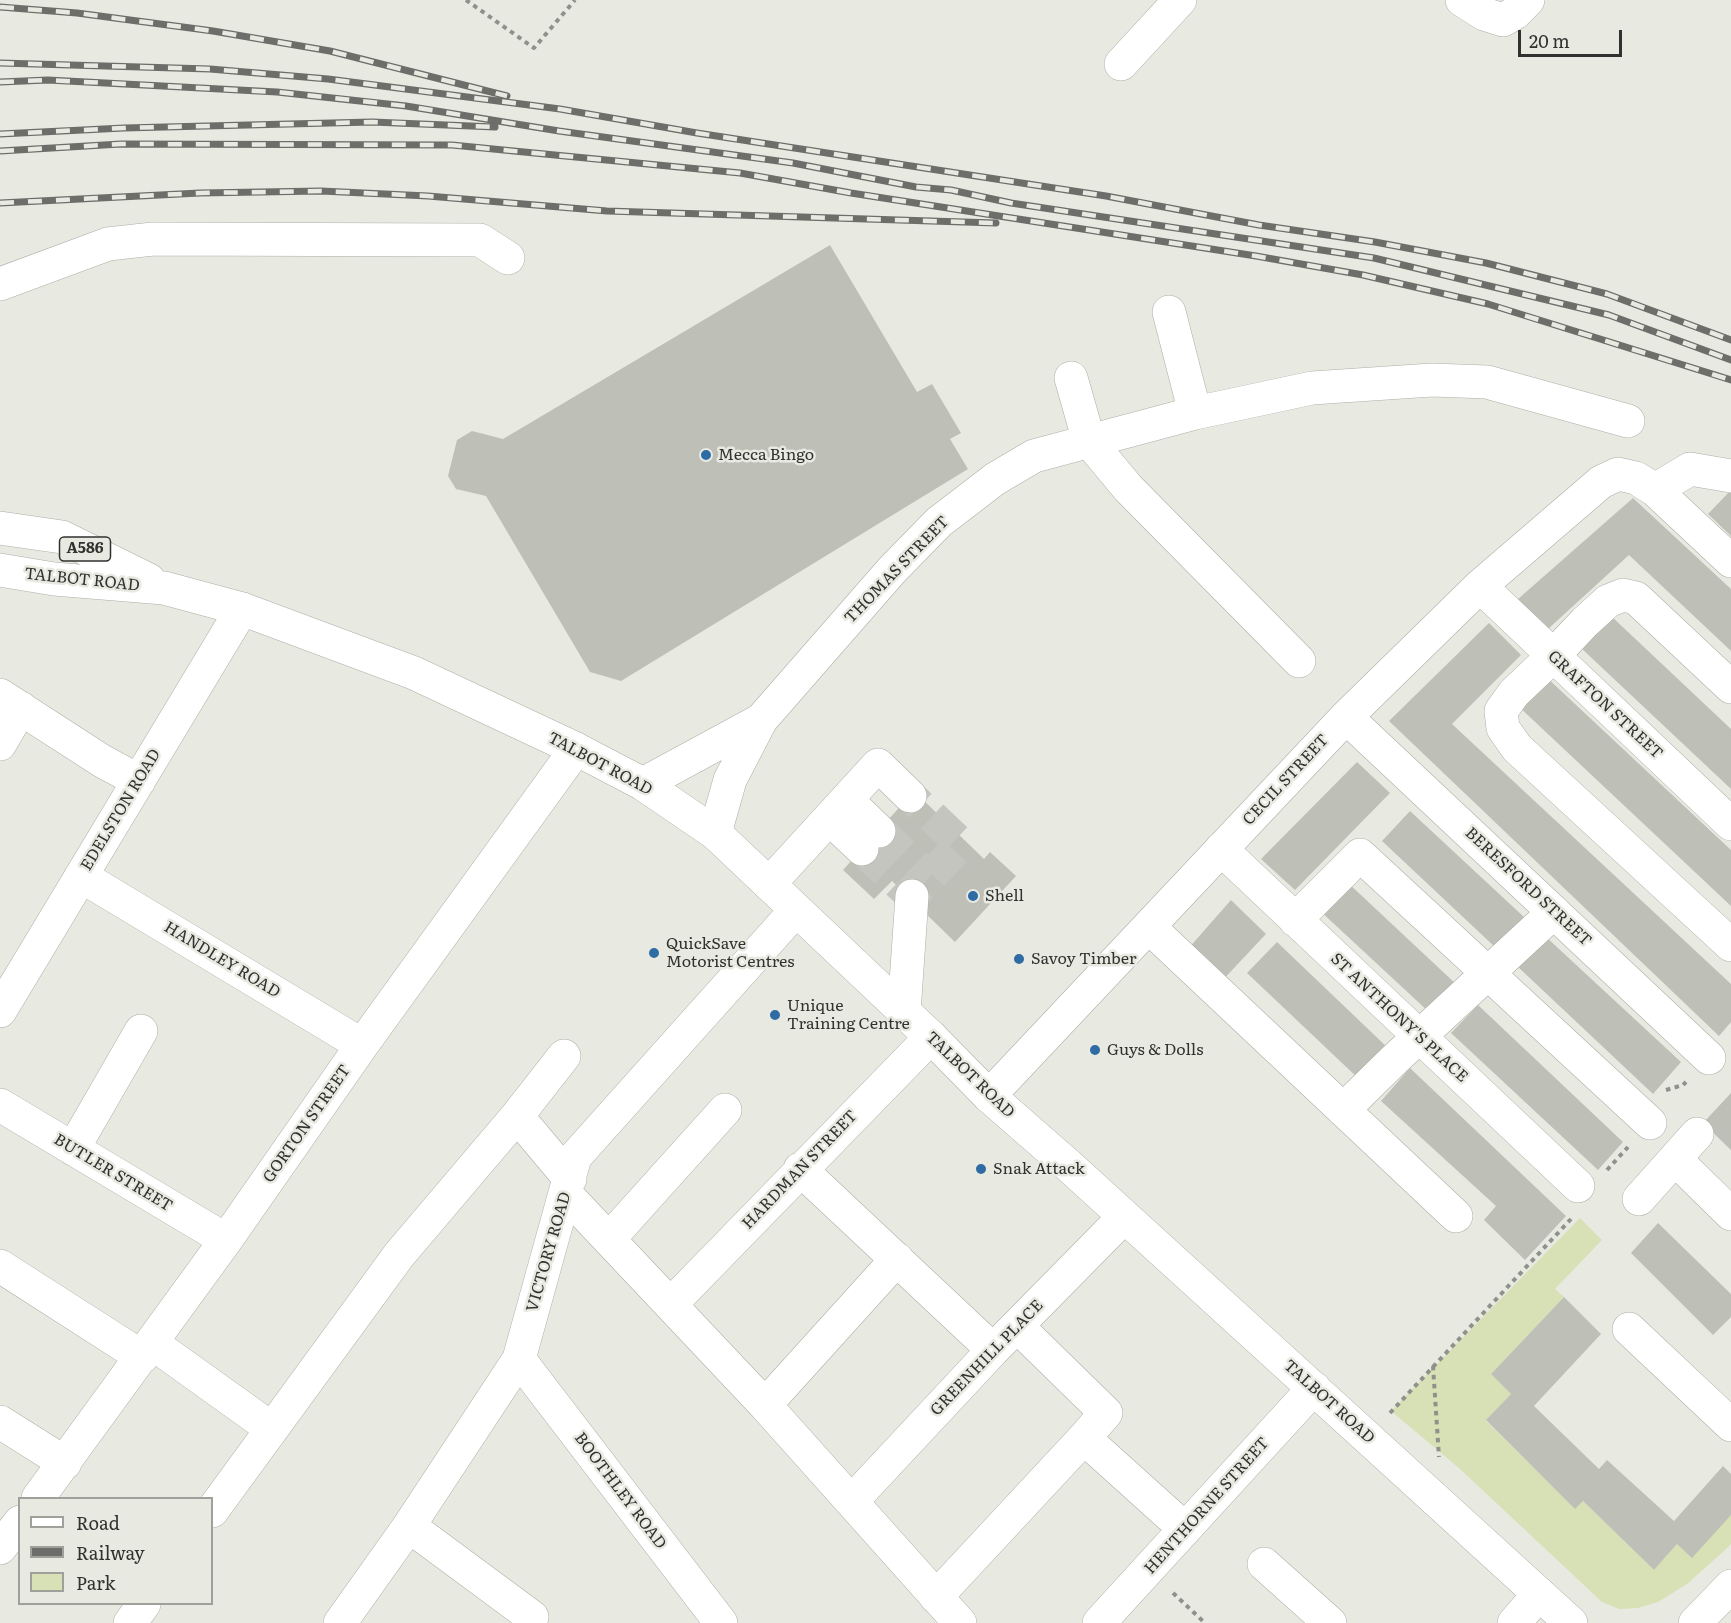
<!DOCTYPE html>
<style>
body{margin:0}
#map{position:relative;width:1731px;height:1623px;overflow:hidden;background:#e8eae2;font-family:Literata,serif}
canvas{display:block}
.legend{position:absolute;left:18px;top:1497px;width:195px;height:108px;box-sizing:border-box;background:#e8eae2;border:2px solid #9fa09a;margin:0;padding:8px 10px;list-style:none;font-size:18px;color:#31322f}
.legend li{display:flex;align-items:center;gap:12px;height:30px}
.legend b{width:30px;border:2px solid #9fa09a}
.scale{position:absolute;left:1518px;top:30px;width:104px;height:27px;box-sizing:border-box;border:3px solid #31322f;border-top:0;padding-left:8px;font-size:18px;line-height:21px;white-space:nowrap;color:#31322f;-webkit-text-stroke:4px #e8eae2;paint-order:stroke}
</style>
<div id="map">
<canvas width="1731" height="1623"></canvas>
<ul class="legend">
<li><b style="height:8px;background:#fff"></b>Road</li>
<li><b style="height:8px;background:#6d6e6a"></b>Railway</li>
<li><b style="height:16px;background:#d8e0b6"></b>Park</li>
</ul>
<div class="scale">20 m</div>
</div>
<script>
const ctx = document.querySelector('canvas').getContext('2d');
ctx.lineJoin = 'round';
function fill(path, color) {
  ctx.fillStyle = color;
  ctx.fill(path, 'evenodd');
}
function toPath(rows) {
  const path = new Path2D();
  for (const r of rows) {
    path.moveTo(r[0], r[1]);
    for (let i = 2; i < r.length; i += 2) path.lineTo(r[i], r[i + 1]);
  }
  return path;
}
function trace(path, color, width, dash) {
  ctx.strokeStyle = color;
  ctx.lineWidth = width;
  ctx.lineCap = dash ? 'butt' : 'round';
  ctx.setLineDash(dash || []);
  ctx.stroke(path);
}
function drawText(font, color, halo, rows, align = 'center') {
  ctx.font = font + ' Literata,serif';
  ctx.lineWidth = 5;
  ctx.setLineDash([]);
  ctx.textBaseline = 'middle';
  ctx.strokeStyle = halo;
  ctx.fillStyle = color;
  for (const [text, x, y, turn = 0] of rows) {
    ctx.save();
    ctx.translate(x, y);
    ctx.rotate((+turn || 0) * Math.PI / 180);
    ctx.textAlign = isNaN(turn) ? turn : align;
    if (halo) ctx.strokeText(text, 0, 0);
    ctx.fillText(text, 0, 0);
    ctx.restore();
  }
}
fill(toPath([
 [1580,1218,1602,1240,1555,1289,1564,1297,1491,1374,1511,1394,1486,1421,1575,1508,1583,1501,1654,1570,1677,1544,1731,1515,1731,1544,1725,1550,1687,1584,1658,1602,1638,1608,1619,1609,1602,1602,1460,1469,1391,1411]
]), '#d8e0b6');
fill(toPath([
 [830,245,917,392,932,384,961,433,950,439,968,469,621,681,590,672,486,496,456,489,448,476,457,440,472,431,503,439],
 [1731,490,1731,536,1708,514],
 [1633,498,1731,589,1731,651,1629,555,1548,629,1518,599],
 [1610,615,1731,729,1731,789,1580,647],
 [1489,623,1521,655,1452,724,1731,984,1731,1022,1719,1036,1389,721],
 [1543,674,1731,850,1731,906,1516,704],
 [1357,762,1390,793,1295,890,1261,859],
 [914,791,984,859,990,852,1016,876,955,942,892,881,874,899,843,870],
 [1410,811,1524,917,1496,948,1382,841],
 [1346,881,1457,985,1430,1013,1318,909],
 [1231,900,1266,934,1220,983,1187,950],
 [1545,936,1681,1062,1653,1094,1517,966],
 [1277,942,1389,1049,1360,1080,1247,973],
 [1478,1005,1623,1142,1598,1170,1451,1033],
 [1410,1068,1566,1216,1525,1260,1484,1220,1496,1206,1381,1101],
 [1731,1093,1731,1150,1703,1123],
 [1658,1223,1731,1294,1731,1317,1713,1335,1631,1253],
 [1564,1297,1601,1334,1534,1406,1599,1469,1607,1460,1674,1521,1723,1466,1731,1474,1731,1515,1692,1558,1677,1544,1654,1570,1583,1501,1575,1509,1486,1420,1511,1394,1491,1374]
]), '#bec0b8');
trace(toPath([
 [879,831,929,878],
 [862,849,912,896,961,844,910,796]
]), '#c3c5be', 33, [33, 16]);
const minor = toPath([
 [1462,0,1484,14,1503,20,1515,13,1528,0],
 [1121,64,1180,0],
 [0,284,108,244,153,239,480,240,508,258],
 [1169,312,1195,413],
 [1071,378,1089,441,1128,488,1299,661],
 [1655,490,1690,469,1731,476],
 [1480,586,1731,824],
 [1731,687,1636,598,1623,595,1608,601,1585,622,1553,656,1514,693,1501,711,1503,728,1517,748,1731,945],
 [0,695,102,761,139,781],
 [1346,717,1709,1058],
 [0,744,21,708],
 [643,784,761,720],
 [847,800,879,831],
 [830,819,862,849],
 [715,833,730,780,761,720,892,570,939,522,995,479,1034,456,1195,413,1312,388,1432,380,1487,382,1628,421],
 [1221,849,1578,1186],
 [81,876,362,1045],
 [769,884,878,765,910,796],
 [1295,920,1360,855,1650,1123],
 [1149,927,1456,1216],
 [0,1011,242,609],
 [904,1012,912,896],
 [989,1096,1346,717,1480,586,1601,482,1618,474,1636,478,1655,490,1731,561],
 [0,1105,226,1240],
 [1343,1110,1395,1059,1554,912],
 [517,1116,564,1056],
 [73,1149,141,1031],
 [1675,1159,1731,1214],
 [800,1169,993,1350],
 [565,1193,765,1405,960,1623],
 [1639,1199,1697,1134],
 [609,1239,725,1110],
 [0,1266,142,1357],
 [671,1304,931,1037],
 [1017,1326,1106,1413,1084,1438,1185,1529],
 [1629,1329,1731,1425],
 [152,1343,272,1429],
 [519,1359,721,1623],
 [765,1405,897,1259],
 [0,1422,65,1463],
 [38,1498,226,1240,362,1045,576,749],
 [852,1501,993,1350,1124,1217],
 [212,1511,399,1255,517,1116,570,1179],
 [409,1526,532,1617,528,1623],
 [0,1548,20,1522],
 [1264,1564,1330,1623],
 [936,1597,1084,1438],
 [130,1623,144,1604],
 [340,1623,409,1526,519,1359,575,1157,796,910],
 [1099,1623,1314,1388],
 [1514,1623,1539,1594],
 [1695,1623,1731,1586]
]);
const major = toPath([
 [0,528,62,537,149,580],
 [0,570,54,579,164,588,242,609,414,673,576,749,643,784,715,833,931,1037,989,1096,1068,1165,1571,1623]
]);
trace(minor, '#acaea6', 34);
trace(major, '#acaea6', 34);
trace(toPath([
 [466,0,534,48,575,0],
 [1666,1090,1683,1085,1686,1082],
 [1607,1170,1628,1147],
 [1433,1366,1439,1457],
 [1390,1413,1571,1219],
 [1173,1593,1205,1623]
]), '#8f918b', 4, [4.5, 4.5]);
trace(minor, '#fff', 33);
trace(major, '#fff', 33);
const rail = toPath([
 [0,7,77,13,213,31,330,51,507,96],
 [0,63,210,69,328,79,560,109,697,133,1106,196,1259,225,1375,242,1486,263,1607,294,1731,340],
 [0,82,48,80,277,92,406,106,559,131,793,163,916,187,951,190,1011,203,1374,258,1609,315,1731,360],
 [0,134,124,128,372,122,495,127],
 [0,151,121,144,452,145,740,173,851,193,1256,256,1363,275,1488,304,1731,380],
 [0,203,200,193,321,191,428,196,607,211,996,223]
]);
trace(rail, '#6d6e6a', 7);
trace(rail, '#e8eae2', 4.5, [14]);
for (const [x, y, r, color] of [
 [706,455,6,"#2e6ca3"],
 [973,896,6,"#2e6ca3"],
 [654,953,6,"#2e6ca3"],
 [1019,959,6,"#2e6ca3"],
 [775,1015,6,"#2e6ca3"],
 [1095,1050,6,"#2e6ca3"],
 [981,1169,6,"#2e6ca3"]
]) {
  const dot = new Path2D();
  dot.arc(x, y, r, 0, 2 * Math.PI);
  ctx.fillStyle = color;
  ctx.fill(dot);
  trace(dot, '#e8eae2', 2);
}
for (const [x, y, w] of [
 [85,549,51]
]) {
  const box = new Path2D();
  box.roundRect(x - w / 2, y - 12, w, 24, 4.5);
  ctx.fillStyle = '#e8eae2';
  ctx.fill(box);
  trace(box, '#31322f', 1.5);
}
drawText('bold 15px', '#31322f', null, [
 ["A586",85,549]
]);
drawText('16px', '#31322f', '#e8eae2', [
 ["Mecca Bingo",718,455],
 ["Shell",985,896],
 ["QuickSave",666,944],
 ["Motorist Centres",666,962],
 ["Savoy Timber",1031,959],
 ["Unique",787,1006],
 ["Training Centre",787,1024],
 ["Guys & Dolls",1107,1050],
 ["Snak Attack",993,1169]
], 'left');
drawText('16px', '#31322f', '#e8eae2', [
 ["THOMAS STREET",897,570,-46],
 ["TALBOT ROAD",82,580,6],
 ["GRAFTON STREET",1605,705,43],
 ["TALBOT ROAD",600,764,28],
 ["CECIL STREET",1286,780,-47],
 ["EDELSTON ROAD",121,810,-59],
 ["BERESFORD STREET",1528,887,43],
 ["HANDLEY ROAD",222,960,31],
 ["ST ANTHONY'S PLACE",1399,1018,43],
 ["TALBOT ROAD",970,1075,44],
 ["GORTON STREET",307,1124,-55],
 ["HARDMAN STREET",800,1170,-46],
 ["BUTLER STREET",113,1173,31],
 ["VICTORY ROAD",549,1252,-74],
 ["GREENHILL PLACE",987,1358,-46],
 ["TALBOT ROAD",1329,1402,42],
 ["BOOTHLEY ROAD",620,1491,53],
 ["HENTHORNE STREET",1207,1506,-48]
]);
</script>
